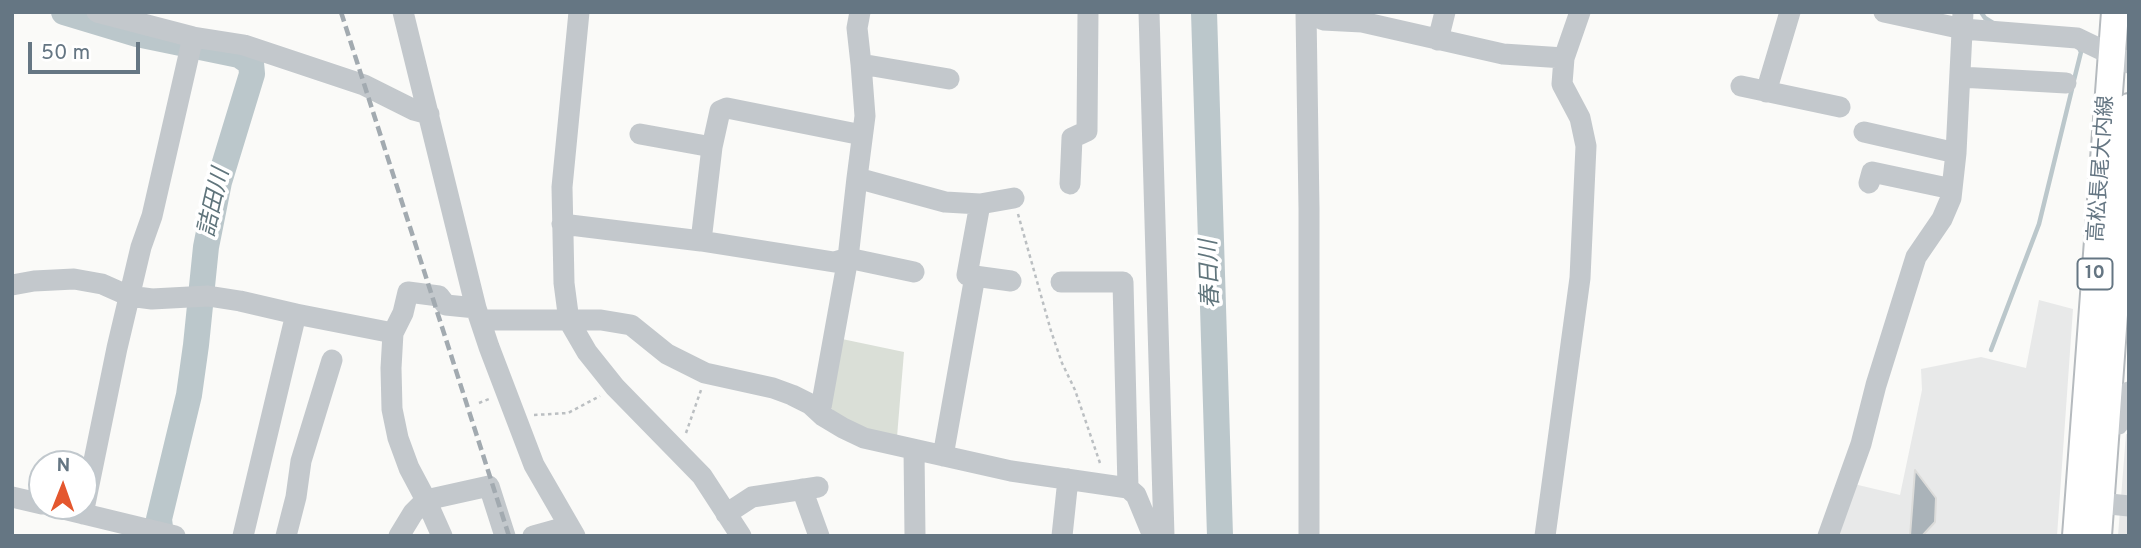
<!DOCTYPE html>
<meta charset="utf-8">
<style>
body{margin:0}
#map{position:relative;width:2141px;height:548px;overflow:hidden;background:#fafaf8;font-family:Overpass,sans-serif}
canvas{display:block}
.frame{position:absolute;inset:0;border:14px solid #657683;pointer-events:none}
.north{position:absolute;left:28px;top:450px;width:70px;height:70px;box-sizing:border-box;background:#fff;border:2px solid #c1c8cd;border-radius:50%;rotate:1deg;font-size:19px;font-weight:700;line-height:28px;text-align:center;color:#657683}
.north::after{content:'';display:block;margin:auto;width:24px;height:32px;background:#e4572e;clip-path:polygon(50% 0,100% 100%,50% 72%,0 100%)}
.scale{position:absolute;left:28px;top:42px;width:112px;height:32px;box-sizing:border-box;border:4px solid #657683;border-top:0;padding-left:9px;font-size:21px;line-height:24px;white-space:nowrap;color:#657683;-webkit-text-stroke:5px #fff;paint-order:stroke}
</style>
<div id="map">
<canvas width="2141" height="548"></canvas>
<div class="frame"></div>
<div class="north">N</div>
<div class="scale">50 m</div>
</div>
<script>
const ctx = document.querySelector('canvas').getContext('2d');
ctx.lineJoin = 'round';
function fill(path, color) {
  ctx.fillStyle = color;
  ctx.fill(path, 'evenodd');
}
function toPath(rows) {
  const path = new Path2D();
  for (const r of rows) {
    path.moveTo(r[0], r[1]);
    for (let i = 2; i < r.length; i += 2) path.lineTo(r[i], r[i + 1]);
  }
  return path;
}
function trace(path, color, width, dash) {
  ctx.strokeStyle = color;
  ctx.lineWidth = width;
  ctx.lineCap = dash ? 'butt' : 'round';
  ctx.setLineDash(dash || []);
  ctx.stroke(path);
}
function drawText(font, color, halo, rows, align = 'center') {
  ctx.font = font + ' Overpass,"Noto Sans JP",sans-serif';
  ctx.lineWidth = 7;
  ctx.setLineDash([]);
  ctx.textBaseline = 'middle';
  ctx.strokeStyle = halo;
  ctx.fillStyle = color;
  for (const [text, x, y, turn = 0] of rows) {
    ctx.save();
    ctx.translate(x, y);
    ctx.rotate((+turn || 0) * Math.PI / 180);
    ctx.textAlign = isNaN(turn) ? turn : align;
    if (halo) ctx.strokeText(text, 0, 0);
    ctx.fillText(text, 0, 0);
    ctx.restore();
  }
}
fill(toPath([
 [2039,300,2073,309,2057,536,1834,536,1854,484,1900,495,1922,390,1921,369,1981,357,2026,368],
 [2126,434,2129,434,2129,536,2118,536]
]), '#e8e9e9');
fill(toPath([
 [842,339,904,352,897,437,849,428,830,407]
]), '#dadfd7');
trace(toPath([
 [1981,12,1985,18,1993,23],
 [2074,80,2081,52,2079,48],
 [1991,350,2039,224,2072,89]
]), '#bbc7cb', 4.5);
trace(toPath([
 [64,12,137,34,239,55,251,63,252,74,219,182,206,247,196,345,189,395,159,519,161,536],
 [1204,12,1220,536]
]), '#bbc7cb', 26);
const building = toPath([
 [1915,470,1936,498,1935,522,1922,536,1910,536,1915,470]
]);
fill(building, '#aab3b9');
trace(building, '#dcdcda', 2);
const major = toPath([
 [2076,536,2115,12],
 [2098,536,2129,107]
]);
trace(major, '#b5babe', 30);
trace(toPath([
 [1018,214,1051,331,1062,363,1075,390,1101,466],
 [479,403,489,399],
 [534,415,568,413,600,396],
 [686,433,701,390]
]), '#bbbfc2', 2.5, [3.5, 3.5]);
trace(toPath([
 [97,12,193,37,244,45,364,85,414,110,429,114],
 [403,12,476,308,489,347,534,465,575,536],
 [579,12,562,187,564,283,569,321,587,352,615,387,702,476,741,536],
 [860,12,857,28,861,64,949,79],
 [1149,12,1164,536],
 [1306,12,1309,209,1309,536],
 [1884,12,1963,29,2077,38,2129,63],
 [1323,20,1362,22,1503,54,1564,58],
 [1438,40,1445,12],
 [861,64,865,116,857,178,945,202,980,204,1014,198],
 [1960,77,2066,83],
 [1741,86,1840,107],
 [1766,92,1790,12],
 [1864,132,1956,153],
 [640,134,712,147],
 [1869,183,1872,172,1952,189],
 [1070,184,1072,138,1087,131,1088,12],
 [980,204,967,275,1011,281],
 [562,224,701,241,834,262,848,258,914,272],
 [701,241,712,147,720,111,727,108,862,135],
 [1061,282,1123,282,1128,488],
 [12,285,34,281,74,279,102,284,129,296,152,299,208,296,240,301,296,314,393,333,391,368,392,409,398,438,409,468,426,500,442,536],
 [480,320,601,320,631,325,667,354,705,373,773,388,792,395,810,404,823,416,843,428,864,438,1011,471,1128,488,1136,495,1153,536],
 [393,333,403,313,408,292,439,296,446,305,476,308],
 [820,413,848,258,857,178],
 [2106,425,2118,424,2129,392],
 [914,450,915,536],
 [943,456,975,276],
 [802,489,819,536],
 [12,497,42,504],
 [2100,503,2129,506],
 [51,506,175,536],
 [83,514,117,348,141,247,152,216,193,37],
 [726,514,752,497,818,487],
 [243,536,296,314],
 [286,536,296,497,301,461,332,360],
 [399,536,413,513,426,500,489,486,505,536],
 [533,536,569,526],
 [1062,536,1068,479],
 [1545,536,1580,278,1586,146,1580,118,1562,84,1564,58,1580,12],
 [1828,536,1861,444,1876,385,1916,257,1942,219,1951,198,1956,153,1963,12]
]), '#c3c8cc', 21);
trace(major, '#fff', 26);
trace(toPath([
 [341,12,509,536]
]), '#a2aab0', 4.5, [10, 5]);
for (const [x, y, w] of [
 [2095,274,35]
]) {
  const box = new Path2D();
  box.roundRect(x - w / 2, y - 15.5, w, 31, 5);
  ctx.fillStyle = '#fff';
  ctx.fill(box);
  trace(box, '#657683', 2);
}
drawText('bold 19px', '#657683', null, [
 ["10",2095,274]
]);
drawText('21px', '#657683', '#fff', [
 ["高松長尾大内線",2103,169,-86]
]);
drawText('italic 23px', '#60757c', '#fff', [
 ["詰田川",216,203,-77],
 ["春日川",1212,274,-92]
]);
</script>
